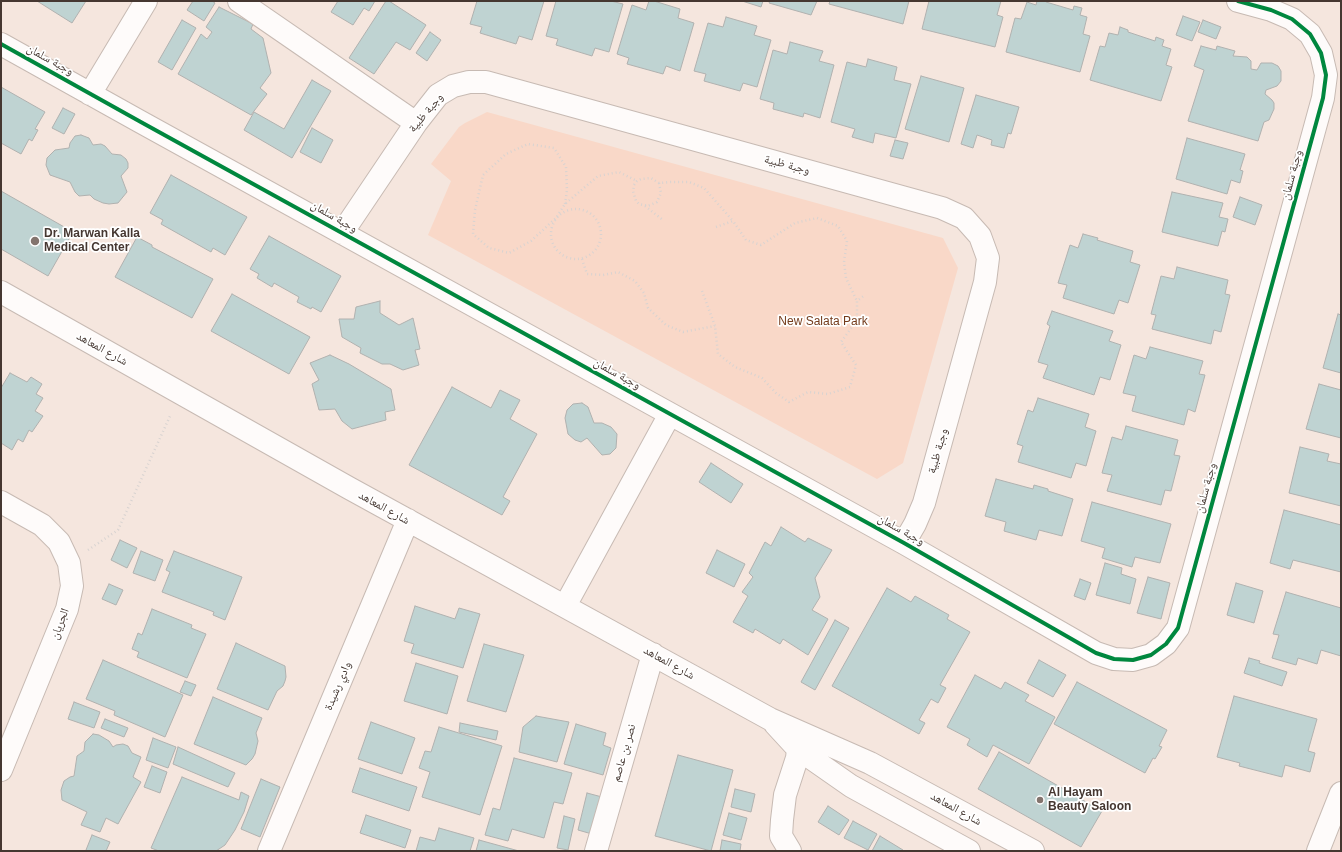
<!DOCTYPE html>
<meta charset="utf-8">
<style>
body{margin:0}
#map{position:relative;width:1342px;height:852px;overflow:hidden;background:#f5e6de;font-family:Helvetica,sans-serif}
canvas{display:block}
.frame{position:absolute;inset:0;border:2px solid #453731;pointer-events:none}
</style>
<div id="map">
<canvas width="1342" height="852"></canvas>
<div class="frame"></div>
</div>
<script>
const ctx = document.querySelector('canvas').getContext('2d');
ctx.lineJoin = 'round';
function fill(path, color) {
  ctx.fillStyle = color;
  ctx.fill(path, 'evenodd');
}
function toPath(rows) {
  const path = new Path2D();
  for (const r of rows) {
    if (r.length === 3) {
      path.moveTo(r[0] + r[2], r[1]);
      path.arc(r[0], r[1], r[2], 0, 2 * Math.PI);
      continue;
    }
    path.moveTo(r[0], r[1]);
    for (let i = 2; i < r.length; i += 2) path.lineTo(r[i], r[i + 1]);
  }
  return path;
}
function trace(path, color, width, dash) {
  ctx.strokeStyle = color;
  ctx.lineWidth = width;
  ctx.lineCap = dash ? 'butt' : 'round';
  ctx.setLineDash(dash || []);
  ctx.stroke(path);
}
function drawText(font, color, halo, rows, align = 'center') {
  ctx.font = font + ' Helvetica,"Noto Naskh Arabic",sans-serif';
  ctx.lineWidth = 3.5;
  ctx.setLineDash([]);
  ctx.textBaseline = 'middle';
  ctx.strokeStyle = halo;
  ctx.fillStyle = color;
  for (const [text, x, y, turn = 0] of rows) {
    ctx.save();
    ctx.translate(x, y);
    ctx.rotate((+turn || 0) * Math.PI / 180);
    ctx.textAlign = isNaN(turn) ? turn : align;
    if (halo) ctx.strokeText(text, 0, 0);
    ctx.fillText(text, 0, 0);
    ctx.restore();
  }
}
fill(toPath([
 [487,112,943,238,958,268,903,463,877,479,428,235,451,181,431,164,459,127,465,123]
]), '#f9d8c8');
const building = toPath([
 [37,1,86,1,72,23,37,1],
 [193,1,212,1,215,3,204,21,187,10,193,1],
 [338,1,375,1,369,11,364,8,353,25,331,12,338,1],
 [386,1,389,1,426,25,410,50,396,42,374,74,349,58,386,1],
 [477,1,544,1,532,40,519,36,516,44,480,33,482,27,470,24,477,1],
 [556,1,611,1,623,4,609,52,595,48,592,56,556,45,558,39,546,36,556,1],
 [649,1,654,1,680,9,678,18,694,23,680,71,666,66,663,74,627,64,629,58,617,54,632,5,646,10,649,1],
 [742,1,763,1,761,7,742,1],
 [770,1,817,1,811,15,769,3,770,1],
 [830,1,909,1,903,24,829,4,830,1],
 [929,1,1001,1,997,15,1003,17,995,47,922,29,929,1],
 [1037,1,1046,1,1046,2,1073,10,1074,6,1082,8,1080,15,1087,17,1083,34,1090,36,1080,72,1006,52,1015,18,1021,19,1027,2,1036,5,1037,1],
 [219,7,253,24,251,29,263,38,271,73,260,88,267,94,251,115,178,74,201,34,207,39,212,32,206,27,219,7],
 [1183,16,1200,22,1192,41,1176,35,1183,16],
 [726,17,757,26,754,35,771,40,757,87,743,83,740,91,704,81,706,74,694,71,708,23,723,27,726,17],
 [182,20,196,28,172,70,158,62,182,20],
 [1203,20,1221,27,1216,39,1198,32,1203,20],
 [1120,27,1128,30,1128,32,1155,41,1156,37,1164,40,1162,46,1171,49,1166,65,1172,67,1161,101,1090,80,1100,46,1105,47,1109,33,1118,35,1120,27],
 [430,32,441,40,427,61,416,53,430,32],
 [790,42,823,51,819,61,834,65,820,118,804,113,803,117,773,109,774,103,760,99,773,50,787,54,790,42],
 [1201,46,1216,50,1217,46,1235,51,1233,56,1247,57,1251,61,1251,69,1257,70,1261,63,1272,63,1278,66,1281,71,1281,81,1277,86,1266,90,1265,94,1272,100,1274,103,1274,109,1269,120,1264,122,1258,141,1188,121,1204,70,1194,66,1201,46],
 [868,59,897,67,894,80,911,84,896,138,875,133,873,143,852,137,855,129,831,122,847,62,866,67,868,59],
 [921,76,964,88,949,142,905,129,921,76],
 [312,80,331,91,292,158,244,130,254,112,284,129,312,80],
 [1,87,45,112,35,129,38,130,32,141,29,139,21,154,1,143,1,87],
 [976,95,1019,107,1011,134,1008,133,1004,148,991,145,992,140,977,135,973,148,961,144,976,95],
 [63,108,75,114,64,134,52,128,63,108],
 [312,128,333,140,321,163,300,152,312,128],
 [81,135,89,138,93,145,101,144,105,146,112,154,121,155,126,159,128,163,128,168,121,176,127,192,118,203,109,204,103,203,94,199,90,195,79,196,75,192,70,182,50,175,46,165,47,158,55,150,69,148,70,143,75,136,81,135],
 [1187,138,1245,154,1240,170,1243,171,1240,183,1231,180,1227,194,1176,179,1187,138],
 [895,140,908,143,903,159,890,156,895,140],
 [171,175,247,217,225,255,213,248,211,252,161,224,163,220,150,213,171,175],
 [1,191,73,232,48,276,1,249,1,191],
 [1172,192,1223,203,1219,217,1228,219,1225,232,1222,231,1218,246,1162,232,1172,192],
 [1240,197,1262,205,1255,225,1233,217,1240,197],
 [1083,234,1098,238,1097,240,1133,251,1130,262,1140,265,1128,303,1119,300,1114,314,1063,298,1067,285,1058,283,1070,245,1078,248,1083,234],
 [269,236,341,276,321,312,312,307,311,309,297,302,299,297,274,283,272,287,257,278,259,274,250,269,269,236],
 [137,237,152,245,152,247,213,279,192,318,115,277,137,237],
 [1177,267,1228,280,1225,294,1230,295,1221,332,1214,330,1211,344,1152,329,1156,315,1151,314,1161,276,1174,279,1177,267],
 [232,294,310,337,289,374,211,331,232,294],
 [380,301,380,313,399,325,413,318,420,349,415,350,419,365,403,370,390,364,382,364,360,353,361,348,342,337,339,319,354,319,356,307,380,301],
 [1052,311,1113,331,1109,341,1121,345,1110,380,1100,377,1094,395,1043,378,1048,365,1038,362,1050,326,1047,324,1052,311],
 [1338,314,1341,315,1341,373,1323,368,1338,314],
 [1150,347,1203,361,1199,374,1205,375,1195,412,1188,409,1184,425,1132,411,1136,396,1123,393,1134,355,1146,359,1150,347],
 [330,355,349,364,391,389,395,410,385,412,386,420,352,429,342,421,335,409,319,410,312,384,319,380,310,363,330,355],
 [10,373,27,382,31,377,42,384,36,394,43,398,35,411,43,416,32,432,29,430,23,442,18,439,12,450,1,443,1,388,10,373],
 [1319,384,1341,390,1341,438,1306,429,1319,384],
 [452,387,491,408,500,390,520,400,510,419,537,434,503,497,510,501,502,515,409,465,452,387],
 [1038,398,1089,414,1085,427,1096,431,1086,466,1076,463,1071,478,1018,462,1023,446,1017,444,1028,410,1033,412,1038,398],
 [582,403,588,407,594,423,602,423,611,427,617,434,616,448,610,454,602,455,587,438,581,442,575,440,568,434,565,418,567,410,573,404,582,403],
 [1126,426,1178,440,1174,455,1180,456,1171,491,1165,490,1161,505,1107,491,1112,475,1102,473,1112,437,1122,440,1126,426],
 [1300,447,1329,454,1327,461,1341,464,1341,506,1289,493,1300,447],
 [711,463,743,484,731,503,699,482,711,463],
 [996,479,1033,489,1034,485,1048,489,1048,491,1073,499,1062,536,1039,530,1036,540,1004,531,1006,522,985,516,996,479],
 [1092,502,1171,524,1160,563,1135,557,1132,567,1102,558,1105,548,1081,541,1092,502],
 [1284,510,1341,525,1341,572,1293,560,1290,569,1270,563,1284,510],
 [781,527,805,542,808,538,832,550,815,578,820,597,812,610,828,619,808,655,783,639,780,644,755,629,753,633,733,622,748,596,742,592,753,577,749,573,765,542,771,546,781,527],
 [120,540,137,548,127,568,111,560,120,540],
 [717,550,745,564,734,587,706,573,717,550],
 [141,551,163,560,155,581,133,573,141,551],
 [174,551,242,577,225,620,213,615,214,612,162,592,170,572,166,570,174,551],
 [1105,563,1122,568,1121,574,1136,579,1130,604,1096,595,1105,563],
 [1148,577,1170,583,1161,619,1137,613,1148,577],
 [1080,579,1091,583,1085,600,1074,596,1080,579],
 [1236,583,1263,591,1254,623,1227,615,1236,583],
 [109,584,123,590,116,605,102,599,109,584],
 [887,588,911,602,915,596,949,615,947,619,970,632,940,685,946,688,938,703,931,699,919,720,925,723,919,734,832,686,887,588],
 [1286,592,1341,608,1341,656,1321,650,1317,664,1298,658,1296,665,1272,658,1279,635,1273,634,1286,592],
 [415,606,455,619,459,608,480,614,463,668,411,653,414,644,404,641,415,606],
 [152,609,192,625,191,628,206,634,187,678,137,657,139,652,132,649,138,633,142,635,152,609],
 [835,620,849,628,815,690,801,682,835,620],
 [236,643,285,666,286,677,285,681,283,686,277,691,268,710,217,689,236,643],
 [484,644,524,655,506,712,467,701,484,644],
 [1249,658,1260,661,1259,663,1287,672,1282,686,1244,673,1249,658],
 [103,660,183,695,165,737,114,715,115,711,86,699,103,660],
 [1039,660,1066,675,1053,697,1027,683,1039,660],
 [416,663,458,676,447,714,404,701,416,663],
 [975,675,1001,689,1005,682,1029,695,1025,701,1055,717,1029,764,993,745,987,757,967,745,970,739,947,727,975,675],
 [185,681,196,685,191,696,180,692,185,681],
 [1077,682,1167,730,1159,746,1162,747,1155,759,1153,758,1145,773,1054,724,1077,682],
 [1234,696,1317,719,1308,751,1315,753,1310,772,1285,765,1282,777,1239,766,1240,763,1217,757,1234,696],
 [213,697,262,718,256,733,258,741,255,754,252,759,246,765,194,744,213,697],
 [74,702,100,712,94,728,68,719,74,702],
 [536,716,569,722,557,762,519,752,523,727,536,716],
 [105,719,128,728,124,737,101,728,105,719],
 [371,722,415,738,402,774,358,759,371,722],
 [460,723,498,731,496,740,459,732,460,723],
 [576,724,606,733,603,745,611,748,603,775,564,764,576,724],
 [439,727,502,746,480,815,422,797,430,772,419,768,425,751,431,752,439,727],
 [93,734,99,735,109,741,113,747,116,745,123,744,128,746,132,753,141,757,133,777,141,782,118,824,106,818,100,832,81,825,87,812,62,800,61,790,64,781,70,777,74,776,77,756,84,751,85,742,93,734],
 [153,738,176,747,168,768,146,760,153,738],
 [178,747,235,773,228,787,173,764,178,747],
 [999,752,1102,811,1081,847,978,789,999,752],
 [678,755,733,770,711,851,655,836,678,755],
 [514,758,572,773,563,804,554,802,544,838,512,829,508,841,485,835,493,808,500,810,514,758],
 [152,766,167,772,160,793,144,787,152,766],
 [360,768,417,787,409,811,352,792,360,768],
 [182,777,239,800,241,792,249,796,244,812,235,830,225,845,216,851,159,851,151,848,182,777],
 [261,779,280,787,260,837,241,829,261,779],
 [735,789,755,794,751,812,731,807,735,789],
 [587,793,602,797,592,834,578,830,587,793],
 [828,806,849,820,839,835,818,822,828,806],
 [729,813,747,818,741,840,723,835,729,813],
 [366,815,411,830,405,848,360,833,366,815],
 [564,816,575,819,568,850,557,848,564,816],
 [853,821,877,834,868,850,844,838,853,821],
 [439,828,474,838,470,851,416,851,420,837,435,841,439,828],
 [92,835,110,842,106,851,89,851,86,850,92,835],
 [880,836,903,850,903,851,872,851,880,836],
 [479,840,519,851,476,851,479,840],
 [722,840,741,844,740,851,720,851,722,840]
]);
fill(building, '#bfd3d2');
trace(building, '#b0b1af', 1);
const minor = toPath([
 [239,1,416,123],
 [1,44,139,121,904,543,1096,653,1114,659,1133,660,1151,655,1166,644,1178,628,1323,98,1326,75,1321,53,1310,34,1292,19,1271,10,1238,1],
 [90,94,146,1],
 [342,233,416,123,438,95,453,86,469,82,486,82,942,208,964,218,980,236,988,258,985,282,924,503,915,524,904,543],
 [1,292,349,488,770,719,870,763,1033,851],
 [1,502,42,525,59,542,69,563,72,586,67,609,1,770],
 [565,606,670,414],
 [775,724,798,749,851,786,969,851],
 [269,851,408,520],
 [596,851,653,654],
 [790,851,781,836,782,820,785,795,797,758,798,749],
 [1318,851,1341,793]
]);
trace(minor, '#c7bab3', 24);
trace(toPath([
 [659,183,661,193,657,202,648,206,639,204,636,201,633,191,634,185,637,181,641,179,651,178,659,183,671,182,689,182,704,188,733,221],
 [565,204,567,190,566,167,554,148,528,144,506,154,483,175,475,210,473,234,489,248,509,253,531,241,556,218,565,204,598,176,619,172,637,181],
 [645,206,663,220],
 [576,234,25],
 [716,227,733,221,746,240,761,245,795,223,817,218,838,226,847,241,844,262,846,278,857,301],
 [582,259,587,274,603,275,618,272,635,281,644,293,648,308,666,325,683,332,715,326],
 [702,291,715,326,718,354,735,367,762,378,776,393,789,402,808,392,828,394,850,387,856,365,841,342,857,320,857,301,865,295],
 [88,550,118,530,171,414]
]), '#d8d3d1', 2.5, [1, 3]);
trace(minor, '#fefbfa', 22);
trace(toPath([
 [1,44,139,121,904,543,1096,653,1114,659,1133,660,1151,655,1166,644,1178,628,1323,98,1326,75,1321,53,1310,34,1292,19,1271,10,1238,1]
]), '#00873e', 4);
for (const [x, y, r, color] of [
 [35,241,5,"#83746e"],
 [1040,800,4,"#83746e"]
]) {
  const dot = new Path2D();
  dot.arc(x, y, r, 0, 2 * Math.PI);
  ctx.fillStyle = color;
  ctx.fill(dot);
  trace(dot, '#fff', 1.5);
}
drawText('12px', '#453731', '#fff', [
 ["وجبة سلمان",50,60,29],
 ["وجبة ظبية",426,113,-50],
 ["وجبة ظبية",787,165,15],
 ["وجبة سلمان",1292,175,-75],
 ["وجبة سلمان",334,217,30],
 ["شارع المعاهد",102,349,29],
 ["وجبة سلمان",617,374,29],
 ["وجبة ظبية",938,451,-74],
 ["وجبة سلمان",1206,488,-75],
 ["شارع المعاهد",384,508,29],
 ["وجبة سلمان",901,530,29],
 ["الجريان",60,624,-69],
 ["شارع المعاهد",669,663,29],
 ["وادي رشيدة",338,686,-67],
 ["نصر بن عاصم",624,753,-74],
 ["شارع المعاهد",956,809,29]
]);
drawText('bold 12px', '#453731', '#fff', [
 ["Dr. Marwan Kalla",44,234],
 ["Medical Center",44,248],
 ["Al Hayam",1048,793],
 ["Beauty Saloon",1048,807]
], 'left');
drawText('12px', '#743c1c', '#fff', [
 ["New Salata Park",823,322]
]);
</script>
